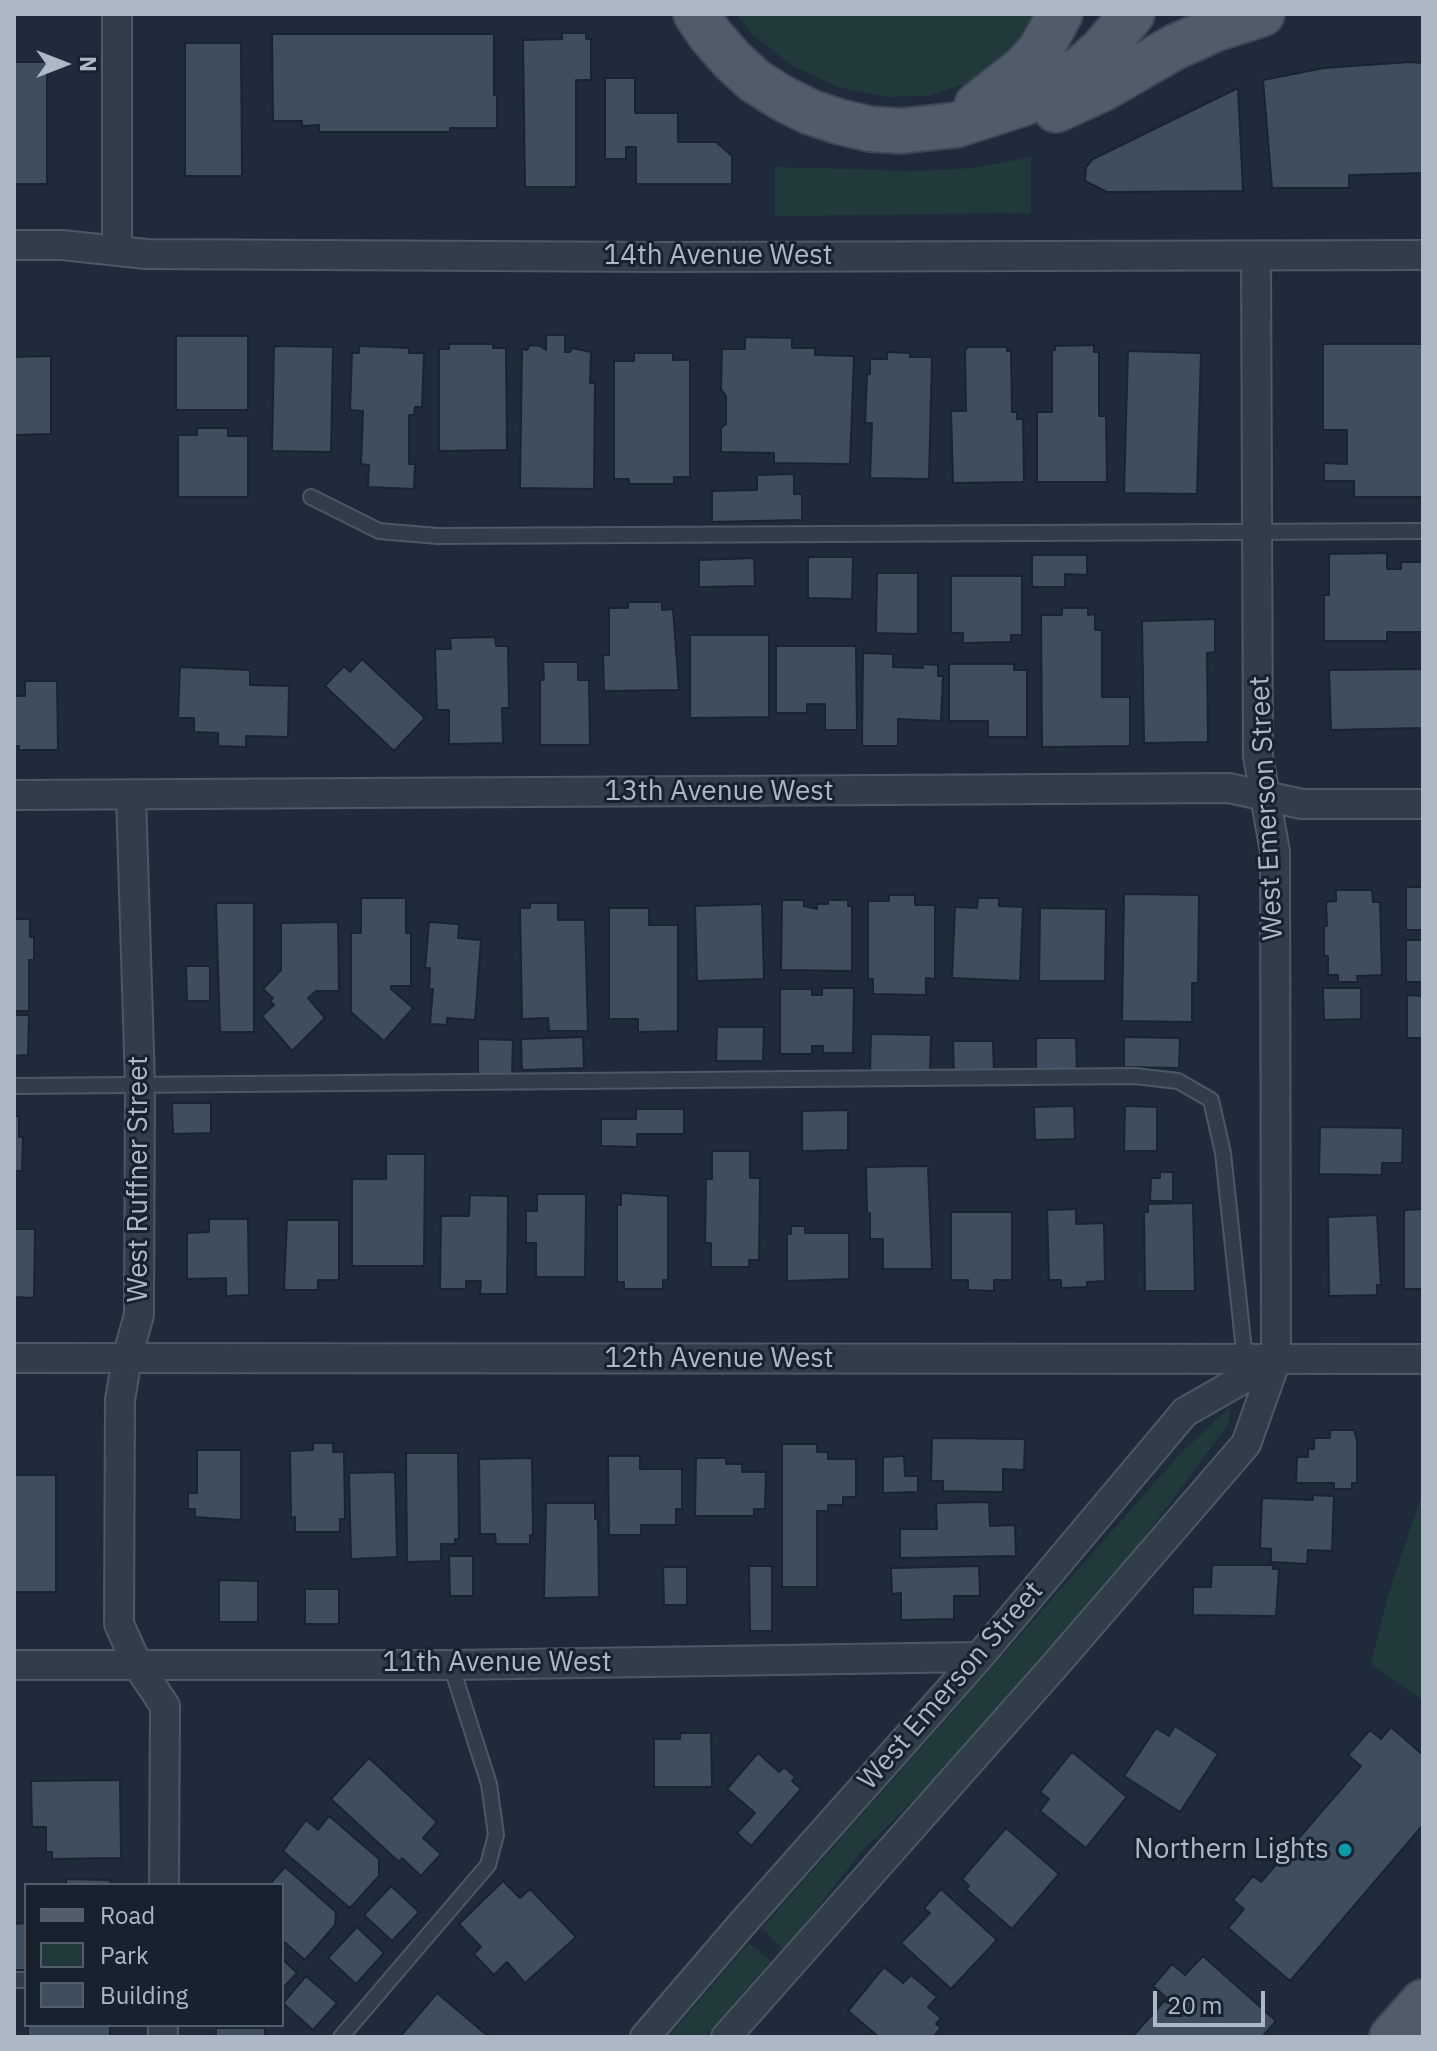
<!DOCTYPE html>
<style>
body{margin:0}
#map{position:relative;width:1437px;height:2051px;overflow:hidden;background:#1f2b3a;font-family:"IBM Plex Sans",sans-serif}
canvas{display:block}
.frame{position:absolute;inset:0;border:16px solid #adb8c7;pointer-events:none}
.legend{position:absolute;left:24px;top:1883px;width:260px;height:144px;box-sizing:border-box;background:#18222e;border:2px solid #545e6b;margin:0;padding:10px 14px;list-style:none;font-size:24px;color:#adb8c7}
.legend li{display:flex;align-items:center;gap:16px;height:40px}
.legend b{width:40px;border:2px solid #545e6b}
.north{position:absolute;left:24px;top:24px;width:80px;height:80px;-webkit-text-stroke:6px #18222e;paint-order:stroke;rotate:90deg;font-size:22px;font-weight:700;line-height:32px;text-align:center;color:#adb8c7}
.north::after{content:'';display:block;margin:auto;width:28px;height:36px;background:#adb8c7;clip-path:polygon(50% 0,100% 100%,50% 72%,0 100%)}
.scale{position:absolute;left:1153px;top:1991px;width:112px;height:36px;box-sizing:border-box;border:4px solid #adb8c7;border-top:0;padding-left:10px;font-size:24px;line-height:28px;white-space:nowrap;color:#adb8c7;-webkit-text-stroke:6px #18222e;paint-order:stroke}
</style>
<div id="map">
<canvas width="1437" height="2051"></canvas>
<div class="frame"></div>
<ul class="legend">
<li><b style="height:10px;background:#505c6a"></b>Road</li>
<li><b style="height:22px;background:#21393b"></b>Park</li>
<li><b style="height:22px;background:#3f4e5f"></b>Building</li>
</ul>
<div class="north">N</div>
<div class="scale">20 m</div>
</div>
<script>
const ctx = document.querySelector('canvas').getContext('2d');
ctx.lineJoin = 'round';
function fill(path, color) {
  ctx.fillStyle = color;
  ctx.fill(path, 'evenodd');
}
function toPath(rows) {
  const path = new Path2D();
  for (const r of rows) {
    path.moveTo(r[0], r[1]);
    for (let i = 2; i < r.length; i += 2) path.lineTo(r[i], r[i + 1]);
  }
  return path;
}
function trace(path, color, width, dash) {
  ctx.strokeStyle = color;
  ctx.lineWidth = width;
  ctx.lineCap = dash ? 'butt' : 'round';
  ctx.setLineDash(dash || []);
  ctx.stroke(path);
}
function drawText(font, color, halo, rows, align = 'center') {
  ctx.font = font + ' "IBM Plex Sans",sans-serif';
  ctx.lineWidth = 6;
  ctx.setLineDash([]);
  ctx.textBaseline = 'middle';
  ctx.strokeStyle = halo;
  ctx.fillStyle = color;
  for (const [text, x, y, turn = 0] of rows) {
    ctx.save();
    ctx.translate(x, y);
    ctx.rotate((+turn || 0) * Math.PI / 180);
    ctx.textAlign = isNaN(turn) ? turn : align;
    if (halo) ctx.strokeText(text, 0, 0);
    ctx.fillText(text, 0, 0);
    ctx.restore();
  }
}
fill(toPath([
 [736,14,1036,14,1029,29,1003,61,968,83,928,96,886,97,838,87,793,66,754,36],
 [1031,157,1031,213,775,216,775,167,921,171,973,168],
 [1231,1406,1228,1425,1116,1575,1002,1713,860,1853,784,1951,762,1928,1180,1454],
 [1423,1491,1423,1701,1371,1664,1388,1596],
 [749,1943,771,1961,705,2037,668,2037]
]), '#21393b');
const building = toPath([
 [562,33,586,33,586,39,591,39,591,80,576,80,576,187,525,187,523,40,562,39,562,33],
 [272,34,494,34,494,95,497,95,497,128,450,128,450,132,319,132,319,125,302,126,302,121,273,121,272,34],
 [185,43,241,43,242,176,185,176,185,43],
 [14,62,47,62,47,184,14,184,14,62],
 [1410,62,1423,63,1423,173,1349,175,1349,188,1272,188,1263,80,1324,68,1410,62],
 [605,78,635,78,635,113,678,113,678,142,716,142,732,156,732,184,636,184,636,147,626,147,626,159,605,159,605,78],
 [1238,88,1243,191,1107,192,1085,181,1086,167,1093,159,1238,88],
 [546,335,565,335,565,352,570,352,572,348,591,352,590,383,595,383,594,489,520,488,522,349,527,350,530,345,540,346,546,350,546,335],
 [176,336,248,336,248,410,176,410,176,336],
 [745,337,792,338,792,348,815,348,815,355,854,356,850,464,774,463,774,453,721,452,721,428,726,424,726,396,721,389,722,349,745,349,745,337],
 [449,344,493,344,493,348,506,348,507,450,439,451,439,349,449,349,449,344],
 [1323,344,1423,344,1423,497,1354,497,1354,481,1324,481,1324,463,1347,464,1347,430,1323,430,1323,344],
 [1094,345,1094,352,1099,352,1099,416,1106,416,1107,482,1037,482,1037,412,1052,412,1052,350,1055,350,1055,346,1094,345],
 [274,346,333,347,331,452,272,451,274,346],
 [359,346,409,348,409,353,424,353,422,407,415,407,414,415,409,415,409,464,415,464,414,489,368,487,369,465,361,464,363,411,350,410,352,353,359,353,359,346],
 [968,347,1007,347,1007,351,1011,351,1012,412,1017,412,1017,419,1023,419,1024,482,953,483,951,411,966,411,965,350,968,347],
 [1128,351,1201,353,1197,494,1124,493,1128,351],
 [887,352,910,353,910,357,932,357,929,479,870,478,872,423,865,423,867,374,870,374,870,359,887,359,887,352],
 [634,353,673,353,673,360,690,360,690,477,674,477,674,484,629,484,629,479,614,479,614,361,634,361,634,353],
 [51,356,51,434,14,435,14,357,51,356],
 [197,428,228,428,228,436,248,436,248,497,178,497,178,435,197,435,197,428],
 [794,474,794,494,802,494,802,520,712,522,712,491,757,490,757,475,794,474],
 [1387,553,1387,569,1401,569,1401,562,1423,562,1423,632,1387,632,1387,641,1324,641,1324,595,1329,595,1329,554,1387,553],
 [1032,555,1087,555,1087,575,1065,574,1065,587,1032,587,1032,555],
 [808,557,853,557,852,599,808,598,808,557],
 [754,558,755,586,699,587,699,560,754,558],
 [877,573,918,573,918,634,876,633,877,573],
 [951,576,1022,576,1022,635,1011,635,1011,642,963,643,963,633,951,633,951,576],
 [628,602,662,602,662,610,673,609,679,690,604,691,603,655,609,655,609,608,628,608,628,602],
 [1062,608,1088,608,1088,615,1095,614,1095,630,1102,630,1102,697,1130,697,1130,746,1042,747,1041,615,1062,615,1062,608],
 [1215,619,1215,652,1207,653,1208,742,1144,743,1142,621,1215,619],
 [690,635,769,635,769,717,690,718,690,635],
 [495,637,496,646,508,646,509,708,502,708,503,743,449,744,449,710,437,710,435,649,451,649,450,638,495,637],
 [776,646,856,646,857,730,825,730,825,704,807,704,807,713,776,713,776,646],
 [863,653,893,654,893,667,923,668,923,664,938,665,938,676,943,676,941,721,898,719,898,746,862,746,863,653],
 [362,659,425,718,394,751,325,686,344,666,350,672,362,659],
 [543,662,578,662,578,680,589,680,590,745,540,745,540,680,544,680,543,662],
 [949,664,1014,664,1014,670,1027,670,1027,737,988,737,988,721,949,721,949,664],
 [180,667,250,670,250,685,289,686,288,737,246,736,246,747,218,746,218,733,194,732,194,718,178,718,180,667],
 [1423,669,1423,728,1331,730,1329,670,1423,669],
 [25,681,57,681,58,750,19,750,19,746,14,746,14,696,25,696,25,681],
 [1406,887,1423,887,1423,930,1406,930,1406,887],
 [1336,890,1372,890,1373,902,1380,902,1382,975,1357,976,1358,982,1338,982,1338,975,1328,975,1328,956,1324,956,1324,926,1327,926,1326,902,1336,901,1336,890],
 [1124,894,1199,895,1198,983,1192,983,1192,1022,1122,1021,1124,894],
 [889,895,915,895,915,905,935,905,935,979,926,978,926,995,873,994,873,979,868,979,868,901,889,901,889,895],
 [361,898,406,898,406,933,411,933,411,986,391,986,391,989,413,1008,384,1041,351,1012,351,933,361,933,361,898],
 [978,898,999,898,999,906,1023,907,1020,981,952,978,955,907,977,908,978,898],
 [782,900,804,900,804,906,817,909,817,904,828,904,828,900,848,900,848,906,852,906,852,971,781,970,782,900],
 [216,903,254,903,254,1032,220,1032,216,903],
 [530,903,558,903,558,920,585,920,588,1031,549,1031,548,1018,522,1019,520,908,530,908,530,903],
 [762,904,764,979,697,981,695,906,762,904],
 [609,908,649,908,649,925,678,925,678,1031,638,1032,638,1019,609,1019,609,908],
 [1040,908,1106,909,1105,981,1039,981,1040,908],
 [14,919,30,919,30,937,34,937,34,960,29,960,29,1011,14,1011,14,919],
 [338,922,339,991,316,991,308,998,325,1018,292,1051,262,1016,274,1005,270,1001,273,998,263,989,281,970,281,923,338,922],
 [429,922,459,924,458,938,481,940,475,1020,447,1018,447,1025,430,1024,433,989,429,989,430,968,425,968,429,922],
 [1406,940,1423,940,1423,982,1406,982,1406,940],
 [186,966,210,966,210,1001,187,1001,186,966],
 [822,988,854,988,853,1053,823,1053,823,1046,812,1046,812,1054,780,1054,780,989,812,989,812,995,822,995,822,988],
 [1323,988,1361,988,1361,1019,1324,1020,1323,988],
 [1407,995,1423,996,1423,1038,1407,1038,1407,995],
 [14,1015,29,1015,28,1055,14,1056,14,1015],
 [717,1027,764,1027,763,1061,716,1061,717,1027],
 [871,1034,931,1035,930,1072,870,1071,871,1034],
 [583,1037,584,1068,522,1070,521,1039,583,1037],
 [1124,1037,1180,1038,1179,1068,1124,1067,1124,1037],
 [1036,1038,1076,1038,1077,1072,1036,1072,1036,1038],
 [478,1039,513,1040,512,1075,478,1074,478,1039],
 [953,1041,993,1041,994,1075,954,1076,953,1041],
 [172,1103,211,1103,211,1133,173,1134,172,1103],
 [1074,1106,1075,1139,1035,1140,1034,1107,1074,1106],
 [1125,1106,1157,1107,1157,1151,1124,1151,1125,1106],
 [636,1109,684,1109,684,1134,637,1134,637,1147,601,1146,601,1119,636,1119,636,1109],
 [848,1110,848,1150,802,1151,802,1111,848,1110],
 [14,1116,19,1116,19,1137,23,1137,22,1171,14,1171,14,1116],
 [1320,1127,1403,1128,1402,1163,1382,1163,1382,1175,1319,1174,1320,1127],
 [712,1151,750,1151,750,1178,760,1178,759,1260,749,1260,749,1267,711,1267,711,1243,705,1243,706,1179,712,1179,712,1151],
 [386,1154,425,1154,424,1266,352,1266,352,1179,386,1179,386,1154],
 [928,1166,932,1269,883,1269,883,1239,870,1239,870,1213,867,1213,866,1167,928,1166],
 [1160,1172,1173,1172,1173,1201,1150,1201,1151,1178,1160,1178,1160,1172],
 [621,1193,668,1196,668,1280,663,1280,663,1289,624,1289,624,1282,617,1282,617,1205,621,1205,621,1193],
 [537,1194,586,1194,585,1277,536,1277,536,1243,526,1243,526,1211,537,1211,537,1194],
 [470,1195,508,1196,507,1294,480,1294,481,1281,466,1281,466,1289,440,1289,441,1216,469,1216,470,1195],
 [1193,1203,1195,1291,1145,1291,1144,1212,1148,1212,1148,1204,1193,1203],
 [1076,1209,1076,1224,1104,1223,1105,1281,1087,1282,1087,1287,1061,1288,1061,1280,1049,1280,1047,1210,1076,1209],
 [1423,1209,1423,1289,1404,1289,1404,1210,1423,1209],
 [951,1212,1012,1212,1012,1280,994,1280,994,1291,968,1290,968,1280,951,1280,951,1212],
 [1377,1215,1381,1285,1377,1285,1377,1295,1329,1296,1328,1217,1377,1215],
 [209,1219,248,1219,249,1295,226,1296,226,1278,187,1279,187,1233,209,1232,209,1219],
 [287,1220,339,1220,339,1280,318,1280,318,1290,284,1290,287,1220],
 [791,1226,805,1226,805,1233,849,1233,849,1279,787,1281,787,1234,791,1234,791,1226],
 [14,1229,35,1229,34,1298,14,1297,14,1229],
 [1330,1430,1354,1430,1357,1440,1357,1483,1352,1483,1352,1489,1334,1489,1334,1483,1296,1483,1297,1457,1308,1457,1308,1449,1314,1449,1314,1438,1330,1438,1330,1430],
 [932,1438,1025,1439,1024,1470,1003,1469,1003,1492,943,1491,943,1481,931,1481,932,1438],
 [313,1443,333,1443,333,1452,344,1452,345,1519,340,1519,340,1532,295,1532,295,1517,291,1518,290,1451,313,1450,313,1443],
 [782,1444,817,1444,817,1452,828,1452,828,1459,856,1459,856,1497,843,1497,843,1505,828,1505,828,1511,817,1511,817,1587,782,1587,782,1444],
 [197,1450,241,1450,241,1520,195,1517,195,1509,188,1509,188,1493,197,1493,197,1450],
 [406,1453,458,1453,459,1539,455,1539,455,1544,441,1544,441,1561,407,1562,406,1453],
 [608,1456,640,1456,640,1469,682,1469,682,1509,676,1509,676,1525,641,1525,641,1535,609,1535,608,1456],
 [904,1456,905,1476,918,1476,918,1492,883,1493,883,1457,904,1456],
 [532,1458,533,1535,530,1535,530,1544,496,1544,495,1534,480,1534,479,1459,532,1458],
 [696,1458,726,1458,726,1464,742,1464,742,1472,766,1472,765,1509,754,1509,754,1516,695,1516,696,1458],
 [395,1472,397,1557,351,1559,349,1473,395,1472],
 [14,1475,56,1475,56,1592,14,1592,14,1475],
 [1313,1495,1334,1496,1332,1551,1308,1550,1307,1564,1271,1562,1271,1549,1260,1548,1262,1498,1313,1500,1313,1495],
 [989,1502,990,1526,1015,1525,1016,1556,900,1558,900,1529,937,1529,936,1503,989,1502],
 [546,1503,595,1503,595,1519,598,1519,599,1597,544,1598,546,1503],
 [449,1556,473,1556,473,1596,450,1596,449,1556],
 [1212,1565,1273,1565,1273,1569,1279,1569,1276,1616,1193,1615,1193,1587,1211,1587,1212,1565],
 [749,1566,772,1566,772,1631,750,1631,749,1566],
 [979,1566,980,1596,954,1596,954,1619,901,1620,901,1593,892,1594,891,1568,979,1566],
 [663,1567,687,1567,687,1605,664,1605,663,1567],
 [219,1580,258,1581,258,1622,219,1622,219,1580],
 [305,1589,339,1589,339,1624,305,1624,305,1589],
 [1175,1726,1218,1754,1180,1812,1124,1776,1156,1728,1169,1736,1175,1726],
 [1391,1727,1423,1755,1423,1825,1290,1981,1228,1928,1244,1909,1233,1900,1253,1876,1261,1882,1361,1766,1348,1755,1370,1730,1381,1739,1391,1727],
 [680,1733,711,1733,712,1787,654,1787,654,1739,680,1739,680,1733],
 [1072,1752,1127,1797,1086,1848,1040,1811,1049,1799,1040,1792,1072,1752],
 [758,1753,779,1772,784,1767,795,1777,792,1781,801,1789,751,1846,737,1833,755,1813,727,1789,758,1753],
 [369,1758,437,1822,423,1838,441,1854,421,1876,402,1858,399,1862,331,1799,369,1758],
 [120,1780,121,1858,52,1859,52,1852,46,1852,46,1827,32,1827,31,1781,120,1780],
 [329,1816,379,1859,379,1876,350,1908,283,1851,306,1820,318,1830,329,1816],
 [1006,1828,1059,1874,1012,1929,966,1889,969,1886,962,1879,1006,1828],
 [285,1867,336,1912,335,1925,305,1960,282,1940,282,1885,269,1885,285,1867],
 [66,1879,110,1880,110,1885,66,1885,66,1879],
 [503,1881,520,1898,530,1889,576,1937,525,1983,507,1962,494,1975,474,1954,481,1947,459,1924,503,1881],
 [391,1886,419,1912,392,1941,364,1915,391,1886],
 [941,1889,997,1940,951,1989,901,1943,930,1913,924,1908,941,1889],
 [26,1923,26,1970,14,1970,14,1924,26,1923],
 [357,1927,384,1953,356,1984,328,1958,357,1927],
 [1203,1956,1276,2021,1262,2037,1132,2037,1167,1998,1153,1986,1172,1964,1185,1975,1203,1956],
 [282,1959,297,1973,282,1989,282,1959],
 [884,1967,903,1983,911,1975,937,1997,928,2007,941,2018,936,2024,941,2028,933,2037,879,2037,848,2011,884,1967],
 [306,1976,337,2003,313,2030,283,2003,306,1976],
 [437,1993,489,2037,400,2037,437,1993],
 [28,2025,110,2025,110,2037,28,2037,28,2025],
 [216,2028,265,2028,265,2037,216,2037,216,2028]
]);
fill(building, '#3f4e5f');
trace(building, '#1a2430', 2);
const service = toPath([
 [311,497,379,531,438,536,1423,531],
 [14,1086,1135,1076,1178,1081,1211,1100,1223,1153,1245,1360],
 [14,1980,26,1980],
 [341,2037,488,1865,496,1835,489,1784,451,1665]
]);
const minor = toPath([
 [117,14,117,251],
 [14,245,62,245,146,254,659,257,1423,255],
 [14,795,1229,788,1302,804,1423,804],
 [131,795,140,1084,139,1315,127,1358,120,1400,119,1624,137,1664,165,1706,164,1885],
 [14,1358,1423,1359],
 [14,1665,451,1665,979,1657],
 [163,2037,163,2025],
 [645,2037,742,1924,979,1657,1185,1412,1276,1360],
 [726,2037,1057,1663,1246,1444,1276,1360,1275,852,1258,756,1256,257]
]);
const primary = toPath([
 [696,14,711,36,732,60,755,81,782,98,810,112,840,122,870,129,901,131,956,125,1024,103,1084,66,1102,50,1132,14],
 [977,105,1025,67,1041,49,1060,14],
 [1056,110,1102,89,1175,47,1215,29,1262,14],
 [1392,2037,1423,2002]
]);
trace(service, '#4d5865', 18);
trace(minor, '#4d5865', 32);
trace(primary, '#3c4654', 48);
trace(service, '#323d4a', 14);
trace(minor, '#323d4a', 28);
trace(primary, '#505c6a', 44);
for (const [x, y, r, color] of [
 [1345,1850,8,"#0f9aa8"]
]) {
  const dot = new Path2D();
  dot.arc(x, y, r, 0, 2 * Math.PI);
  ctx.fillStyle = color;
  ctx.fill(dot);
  trace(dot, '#18222e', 3);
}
drawText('28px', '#adb8c7', '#18222e', [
 ["14th Avenue West",718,256],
 ["13th Avenue West",719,792],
 ["West Emerson Street",1267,808,-93],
 ["West Ruffner Street",139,1179,-90],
 ["12th Avenue West",719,1359],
 ["11th Avenue West",497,1663],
 ["West Emerson Street",951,1686,-49]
]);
drawText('28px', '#adb8c7', '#18222e', [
 ["Northern Lights",1329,1850]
], 'right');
</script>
